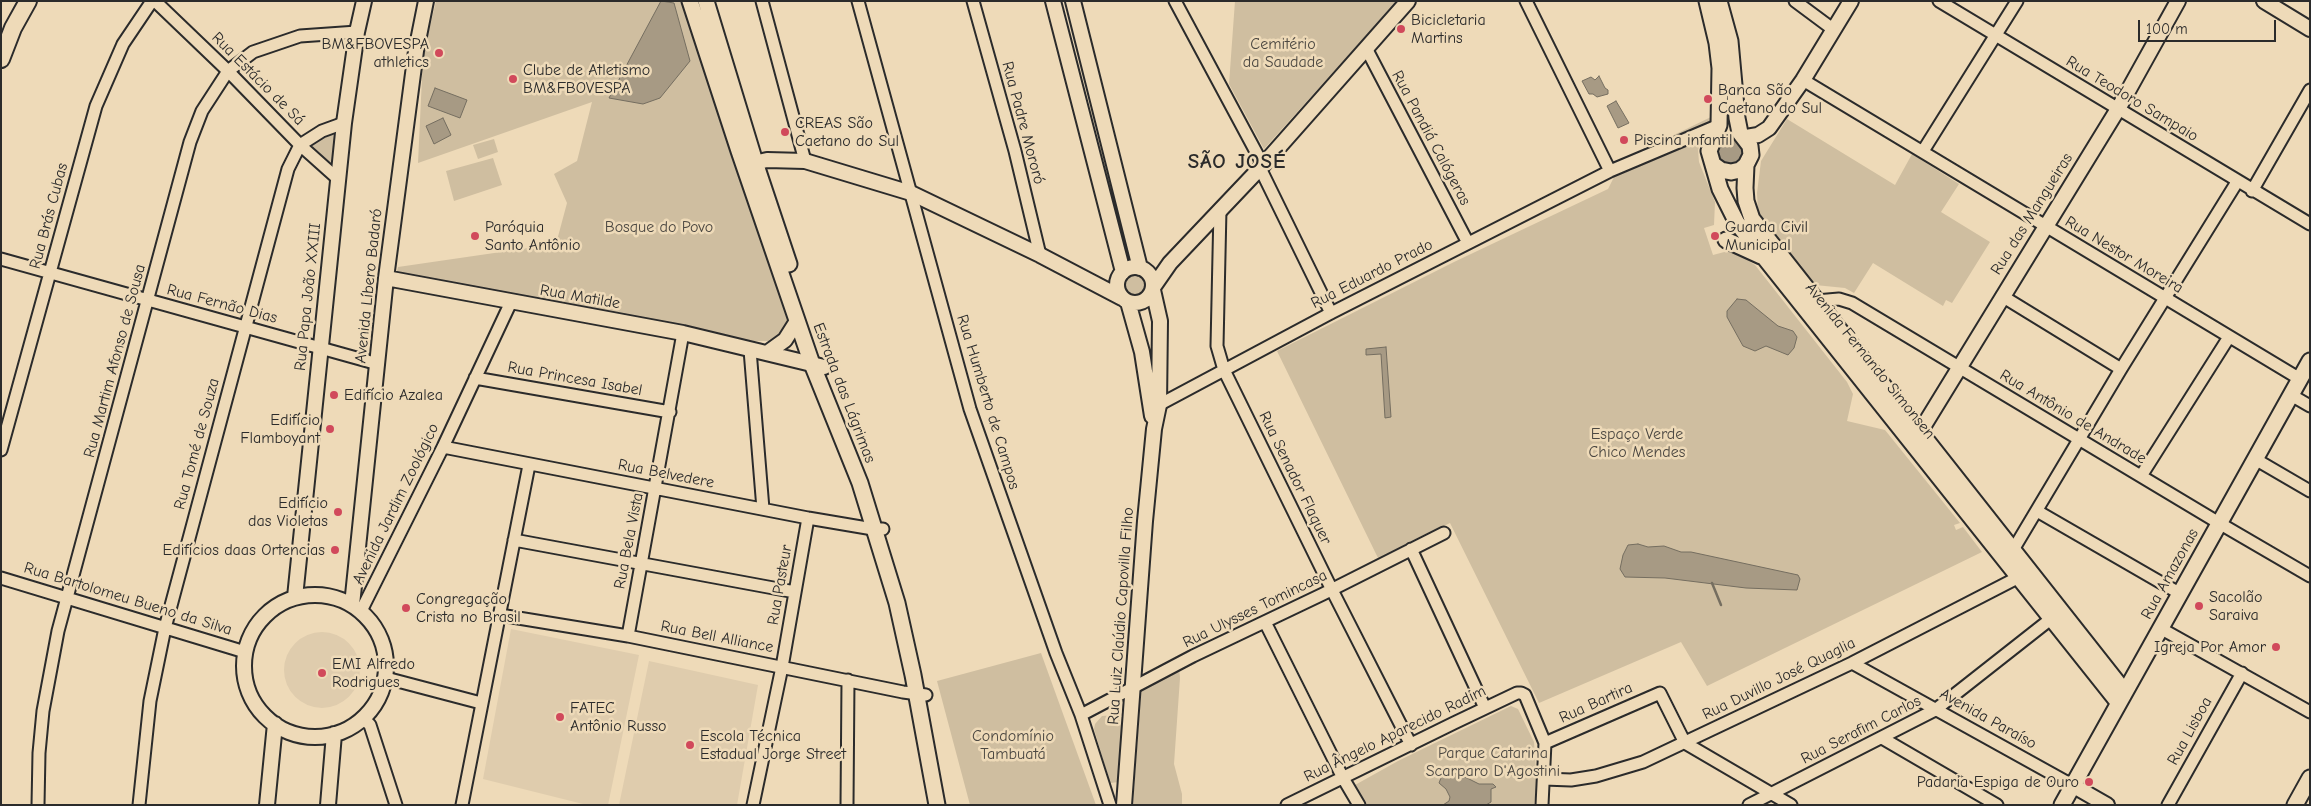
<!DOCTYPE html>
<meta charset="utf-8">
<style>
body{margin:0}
#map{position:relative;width:2311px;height:806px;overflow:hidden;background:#eedab8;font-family:"Comic Neue",sans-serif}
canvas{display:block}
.frame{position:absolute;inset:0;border:2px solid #2b2b2b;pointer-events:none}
.scale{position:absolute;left:2138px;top:20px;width:138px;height:22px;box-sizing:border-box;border:2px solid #2b2b2b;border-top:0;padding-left:6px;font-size:15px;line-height:18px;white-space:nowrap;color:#2b2b2b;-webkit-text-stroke:4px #eedab8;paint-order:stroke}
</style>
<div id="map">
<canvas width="2311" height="806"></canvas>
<div class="frame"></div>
<div class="scale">100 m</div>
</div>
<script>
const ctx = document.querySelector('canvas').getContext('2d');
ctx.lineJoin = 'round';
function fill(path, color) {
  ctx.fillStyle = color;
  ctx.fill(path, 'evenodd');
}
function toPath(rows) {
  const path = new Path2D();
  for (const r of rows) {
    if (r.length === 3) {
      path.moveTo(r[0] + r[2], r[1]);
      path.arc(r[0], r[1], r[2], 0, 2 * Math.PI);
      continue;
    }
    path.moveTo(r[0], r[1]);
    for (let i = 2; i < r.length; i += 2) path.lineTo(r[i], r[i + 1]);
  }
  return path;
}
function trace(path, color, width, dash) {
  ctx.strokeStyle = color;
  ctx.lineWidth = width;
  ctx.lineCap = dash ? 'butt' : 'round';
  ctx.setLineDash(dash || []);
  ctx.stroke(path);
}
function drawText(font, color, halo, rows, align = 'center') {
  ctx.font = font + ' "Comic Neue",sans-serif';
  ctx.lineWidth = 5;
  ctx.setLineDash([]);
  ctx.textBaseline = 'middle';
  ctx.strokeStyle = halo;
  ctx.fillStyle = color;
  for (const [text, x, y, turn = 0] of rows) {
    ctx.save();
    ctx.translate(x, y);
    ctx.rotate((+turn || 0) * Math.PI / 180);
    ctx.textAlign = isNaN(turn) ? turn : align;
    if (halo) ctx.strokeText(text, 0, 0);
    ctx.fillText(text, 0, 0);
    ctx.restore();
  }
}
fill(toPath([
 [511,629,639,655,608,805,587,805,483,779],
 [322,670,38],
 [649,661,758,685,737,805,619,805]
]), '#dfccad');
fill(toPath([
 [436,1,682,1,793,321,786,334,774,341,754,341,396,275,398,267,556,244,567,203,554,174,577,161,592,102,418,163,423,56],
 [1235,1,1397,1,1264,149,1229,84],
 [1711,117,1698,150,1699,162,1715,202,1714,225,1704,228,1713,255,1728,251,1736,253,1755,265,1847,382,1853,394,1847,421,1885,430,1960,523,1954,525,1956,530,1963,527,1982,552,1707,686,1681,642,1539,703,1450,523,1378,558,1277,351,1454,262,1608,189,1614,177,1614,164],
 [1787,119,1895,185,1912,154,1959,184,1941,212,1990,242,1952,303,1946,300,1943,306,1873,263,1854,293,1845,288,1815,285,1765,226,1758,212,1757,193,1761,161],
 [323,135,338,135,332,164,309,146],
 [494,139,498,152,478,159,473,145],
 [493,158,502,185,454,201,446,171],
 [1135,286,14],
 [1041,653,1096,805,970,805,937,681],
 [1179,667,1180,678,1174,764,1182,794,1182,805,1133,805,1141,690],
 [1511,706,1518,709,1534,742,1537,784,1534,805,1368,805,1355,785,1398,761],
 [1115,715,1120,721,1122,731,1121,759,1119,782,1110,783,1094,729,1095,724,1102,716]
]), '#cfbea0');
const water = toPath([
 [661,1,674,3,690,61,660,98,643,104,609,98,661,1],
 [1599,76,1605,88,1608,90,1608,94,1597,97,1593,94,1589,94,1582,81,1591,77,1595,80,1599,76],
 [435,88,467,100,460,118,428,106,435,88],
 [1616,101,1629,123,1618,128,1607,106,1616,101],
 [443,118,451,135,434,144,426,126,443,118],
 [1731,152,13],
 [1737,299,1746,300,1778,326,1793,331,1797,337,1794,348,1788,355,1766,346,1755,351,1743,346,1727,317,1727,311,1737,299],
 [1386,347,1391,417,1385,418,1381,354,1366,355,1366,349,1386,347],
 [1638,544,1648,547,1664,546,1681,552,1691,552,1798,575,1800,579,1797,590,1746,588,1665,578,1625,577,1620,569,1623,555,1628,545,1638,544],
 [1443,773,1459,774,1479,784,1493,784,1496,787,1491,789,1491,802,1486,805,1443,805,1449,801,1450,797,1446,789,1439,783,1443,773]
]);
fill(water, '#a79a84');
trace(water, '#756e60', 1);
trace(toPath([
 [1712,583,1721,605]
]), '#756e60', 2.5);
const minor = toPath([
 [155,1,228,71,300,145,338,179],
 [762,1,805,161],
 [858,1,970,409,1056,653,1081,715,1110,805],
 [973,1,1015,151,1040,255],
 [1175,1,1263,165],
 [1526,1,1610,171],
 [1795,1,1834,30],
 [1939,1,2310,224],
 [1366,48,1468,243],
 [1803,80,2300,379],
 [1923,151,2017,1],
 [1260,168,1331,313],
 [2252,191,2310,90],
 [1220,209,1217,346,1224,370,1332,590,1411,745],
 [1,259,378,364],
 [2002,296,2121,369],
 [1816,301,1839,299,1852,303,2219,523,2310,576],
 [750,350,763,509],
 [475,378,670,412],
 [2291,395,2310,406],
 [1153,408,1331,313,1610,171,1719,125],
 [443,447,808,518,873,529,883,529],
 [1,450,96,106,123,44,152,1],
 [2255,459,2310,491],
 [2141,476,2229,337],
 [2037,511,2179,593],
 [514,540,795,592],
 [1411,549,1485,708],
 [2013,550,2121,369,2237,182],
 [1,578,245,652],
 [361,611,443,447,511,302],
 [500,615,628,636,903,692,926,695],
 [1265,622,1343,778,1359,805],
 [2160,628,2310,712],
 [628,636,683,333],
 [1852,663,2072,785],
 [386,678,481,703],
 [1081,715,1193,656,1323,594,1444,533],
 [363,718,370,725,396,805],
 [1882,738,1997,805],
 [1545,743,1660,693,1685,743,1791,805],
 [1544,779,1571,780,1596,776,1643,762,1852,663,2019,577],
 [38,805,39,753,43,711,58,631,190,142,202,111,228,71,253,52,300,36,357,32],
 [139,805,150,701,165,628,288,169,300,145,322,131,344,123],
 [462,805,529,465],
 [753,805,782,667,808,518],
 [847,805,848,680],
 [1287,805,1454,723,1517,693,1521,693,1525,695,1545,743,1542,805],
 [1749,805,1935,710,2052,618],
 [2168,805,2242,673]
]);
const tertiary = toPath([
 [1053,1,1123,272],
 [1073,1,1140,268],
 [2264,1,2310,29],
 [1746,137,1758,135,1769,128,1803,80,1851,1],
 [745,165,767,160,805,161,911,193,1040,255,1122,298],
 [1135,285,18],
 [386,278,683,333,824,367],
 [1154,286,1170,263,1263,165,1408,1],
 [1128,302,1142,352,1152,416],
 [767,353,785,340,797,321],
 [1915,440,2118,109,2178,1],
 [315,666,71],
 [295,597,344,123,357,32,364,1],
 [352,605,386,278,416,51,426,1],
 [2072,785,2107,805],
 [267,805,275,724],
 [328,805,334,734],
 [1124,805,1145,521,1154,429,1159,405,1160,321,1153,290]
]);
const secondary = toPath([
 [690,1,739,151,812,364,860,483,897,603,913,675,937,805],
 [706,1,755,162,789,264],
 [1707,1,1717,43,1720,68,1719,125,1709,151,1720,189,1737,223,2118,702],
 [1719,1,1730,41,1737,118,1740,133,1750,146,1751,155,1746,165,1745,188,1746,201,1752,219,2124,691],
 [1714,165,1721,170,1731,172,1740,170,1746,165],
 [1726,240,1761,256],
 [2062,805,2310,361],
 [2295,805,2310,778]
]);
const primary = toPath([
 [1,59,13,28,28,1]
]);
trace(minor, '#2b2b2b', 15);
trace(tertiary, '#2b2b2b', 18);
trace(secondary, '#2b2b2b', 19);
trace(primary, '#2b2b2b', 20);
trace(minor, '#eedab8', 11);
trace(tertiary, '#eedab8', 14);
trace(secondary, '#eedab8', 15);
trace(primary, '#eedab8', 16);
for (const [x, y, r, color] of [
 [1401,29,5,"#d1495b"],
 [439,53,5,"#d1495b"],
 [513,79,5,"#d1495b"],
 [1708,99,5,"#d1495b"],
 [785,132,5,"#d1495b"],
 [1624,140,5,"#d1495b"],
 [475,236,5,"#d1495b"],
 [1715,236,5,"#d1495b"],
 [334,395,5,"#d1495b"],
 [330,429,5,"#d1495b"],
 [338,512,5,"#d1495b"],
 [335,550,5,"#d1495b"],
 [2199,606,5,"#d1495b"],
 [406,608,5,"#d1495b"],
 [2276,647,5,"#d1495b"],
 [322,673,5,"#d1495b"],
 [560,717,5,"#d1495b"],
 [690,745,5,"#d1495b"],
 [2089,782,5,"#d1495b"]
]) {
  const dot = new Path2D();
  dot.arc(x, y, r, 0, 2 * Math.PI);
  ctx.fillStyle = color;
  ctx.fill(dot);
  trace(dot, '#eedab8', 2);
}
drawText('16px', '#2b2b2b', '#eedab8', [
 ["Bicicletaria",1411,20],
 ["Martins",1411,38],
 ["BM&FBOVESPA",429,44,"right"],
 ["athletics",429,62,"right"],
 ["Clube de Atletismo",523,70],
 ["BM&FBOVESPA",523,88],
 ["Banca São",1718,90],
 ["Caetano do Sul",1718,108],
 ["CREAS São",795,123],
 ["Caetano do Sul",795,141],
 ["Piscina infantil",1634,140],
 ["Paróquia",485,227],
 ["Santo Antônio",485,245],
 ["Guarda Civil",1725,227],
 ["Municipal",1725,245],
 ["Edifício Azalea",344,395],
 ["Edifício",320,420,"right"],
 ["Flamboyant",320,438,"right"],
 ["Edifício",328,503,"right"],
 ["das Violetas",328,521,"right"],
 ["Edifícios daas Ortencias",325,550,"right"],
 ["Sacolão",2209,597],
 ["Saraiva",2209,615],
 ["Congregação",416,599],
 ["Crista no Brasil",416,617],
 ["Igreja Por Amor",2266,647,"right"],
 ["EMI Alfredo",332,664],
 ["Rodrigues",332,682],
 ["FATEC",570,708],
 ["Antônio Russo",570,726],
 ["Escola Técnica",700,736],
 ["Estadual Jorge Street",700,754],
 ["Padaria Espiga de Ouro",2079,782,"right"]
], 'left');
drawText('16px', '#4c4842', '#eedab8', [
 ["Cemitério",1283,44],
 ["da Saudade",1283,62],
 ["Bosque do Povo",659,227],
 ["Espaço Verde",1637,434],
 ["Chico Mendes",1637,452],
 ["Condomínio",1013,736],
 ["Tambuatá",1013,754],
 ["Parque Catarina",1493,753],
 ["Scarparo D'Agostini",1493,771]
]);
drawText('16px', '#2b2b2b', '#eedab8', [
 ["Rua Estácio de Sá",258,79,45],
 ["Rua Teodoro Sampaio",2132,99,31],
 ["Rua Padre Mororó",1023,123,75],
 ["Rua Pandiá Calógeras",1431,138,62],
 ["Rua das Mangueiras",2032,214,-58],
 ["Rua Brás Cubas",49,216,-75],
 ["Rua Nestor Moreira",2124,255,31],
 ["Rua Eduardo Prado",1372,274,-27],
 ["Avenida Líbero Badaró",369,286,-84],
 ["Rua Papa João XXIII",308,297,-84],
 ["Rua Matilde",580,297,10],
 ["Rua Fernão Dias",222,304,15],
 ["Rua Martim Afonso de Sousa",115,361,-75],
 ["Avenida Fernando Simonsen",1870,361,51],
 ["Rua Princesa Isabel",575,379,10],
 ["Estrada das Lágrimas",844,393,69],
 ["Rua Humberto de Campos",988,402,73],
 ["Rua Antônio de Andrade",2073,417,31],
 ["Rua Tomé de Souza",197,444,-75],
 ["Rua Belvedere",666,474,11],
 ["Rua Senador Flaquer",1295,478,64],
 ["Avenida Jardim Zoológico",396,504,-64],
 ["Rua Bela Vista",629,541,-79],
 ["Rua Amazonas",2170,574,-61],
 ["Rua Pasteur",780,585,-80],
 ["Rua Bartolomeu Bueno da Silva",128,599,17],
 ["Rua Ulysses Tomincasa",1255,609,-26],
 ["Rua Luiz Claúdio Capovilla Filho",1121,616,-86],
 ["Rua Bell Alliance",717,637,11],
 ["Rua Duvillo José Quaglia",1779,679,-26],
 ["Rua Bartira",1596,703,-24],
 ["Avenida Paraíso",1988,719,29],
 ["Rua Serafim Carlos",1861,730,-27],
 ["Rua Lisboa",2190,731,-61],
 ["Rua Ângelo Aparecido Radim",1395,734,-26]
]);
ctx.letterSpacing = '1px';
drawText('bold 21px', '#2b2b2b', '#eedab8', [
 ["SÃO JOSÉ",1237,162]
]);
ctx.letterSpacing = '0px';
</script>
